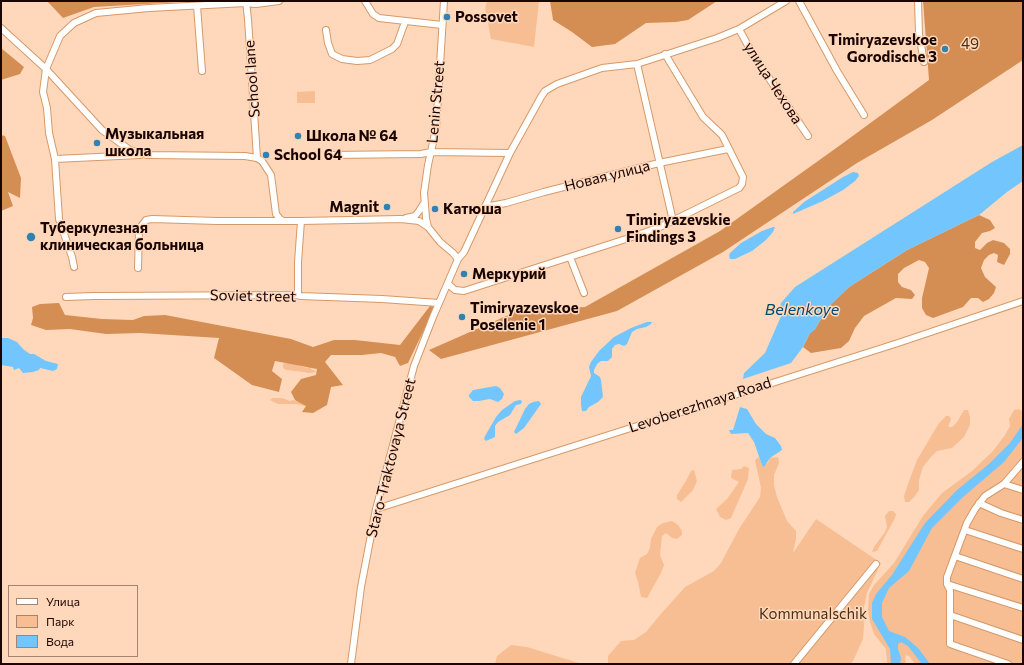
<!DOCTYPE html>
<meta charset="utf-8">
<style>
body{margin:0}
#map{position:relative;width:1024px;height:665px;overflow:hidden;background:#ffd8bb;font-family:Commissioner,sans-serif}
canvas{display:block}
.frame{position:absolute;inset:0;border:2px solid #1a0500;pointer-events:none}
.legend{position:absolute;left:8px;top:585px;width:130px;height:72px;box-sizing:border-box;background:#ffd8bb;border:1px solid #a38470;margin:0;padding:5px 7px;list-style:none;font-size:12px;color:#1a0500}
.legend li{display:flex;align-items:center;gap:8px;height:20px}
.legend b{width:20px;border:1px solid #a38470}
</style>
<div id="map">
<canvas width="1024" height="665"></canvas>
<div class="frame"></div>
<ul class="legend">
<li><b style="height:5px;background:#fff"></b>Улица</li>
<li><b style="height:11px;background:#f6be92"></b>Парк</li>
<li><b style="height:11px;background:#72c6fd"></b>Вода</li>
</ul>
</div>
<script>
const ctx = document.querySelector('canvas').getContext('2d');
ctx.lineJoin = 'round';
function fill(path, color) {
  ctx.fillStyle = color;
  ctx.fill(path, 'evenodd');
}
function toPath(rows) {
  const path = new Path2D();
  for (const r of rows) {
    path.moveTo(r[0], r[1]);
    for (let i = 2; i < r.length; i += 2) path.lineTo(r[i], r[i + 1]);
  }
  return path;
}
function trace(path, color, width, dash) {
  ctx.strokeStyle = color;
  ctx.lineWidth = width;
  ctx.lineCap = dash ? 'butt' : 'round';
  ctx.setLineDash(dash || []);
  ctx.stroke(path);
}
function drawText(font, color, halo, rows, align = 'center') {
  ctx.font = font + ' Commissioner,sans-serif';
  ctx.lineWidth = 3;
  ctx.setLineDash([]);
  ctx.textBaseline = 'middle';
  ctx.strokeStyle = halo;
  ctx.fillStyle = color;
  for (const [text, x, y, turn = 0] of rows) {
    ctx.save();
    ctx.translate(x, y);
    ctx.rotate((+turn || 0) * Math.PI / 180);
    ctx.textAlign = isNaN(turn) ? turn : align;
    if (halo) ctx.strokeText(text, 0, 0);
    ctx.fillText(text, 0, 0);
    ctx.restore();
  }
}
fill(toPath([
 [487,1,539,1,534,47,491,39,485,8],
 [315,91,315,103,297,103,297,92],
 [287,362,307,368,310,366,311,369,317,372,308,373,304,372,286,370,283,368,283,364],
 [273,398,282,398,290,401,293,400,308,404,305,406,296,404,278,404,270,400],
 [1019,409,1023,412,1023,664,915,664,909,656,906,655,905,659,906,664,887,664,886,649,874,634,870,622,868,610,869,594,874,585,894,563,923,516,942,493,972,471,993,451,1005,435,1010,426,1009,419,1014,410],
 [964,410,968,410,970,417,970,425,964,437,952,448,937,451,930,458,923,467,919,480,919,490,915,496,909,502,905,502,904,496,908,484,917,460,939,423,946,416,949,416,951,419,948,427,952,427,957,422],
 [759,457,762,465,768,463,770,458,778,457,779,463,774,475,774,485,777,497,787,521,796,531,796,539,793,553,816,519,881,563,867,593,863,611,864,626,863,639,853,661,850,664,608,664,608,656,621,641,634,640,646,632,660,615,685,587,714,571,721,563,739,529,760,497,761,488,755,460],
 [744,466,749,468,748,479,731,518,726,520,720,517,716,509,727,499,739,482,731,478,732,470,741,469],
 [694,470,697,481,693,490,681,502,677,499,677,495,686,481,691,471],
 [889,511,893,511,896,514,895,518,877,551,872,552,874,547,885,532,887,527,885,516],
 [672,521,678,525,682,531,682,535,677,539,672,538,666,533,662,536,660,555,664,565,661,573,647,598,641,597,638,582,635,573,640,558,647,554,650,548,651,539,657,527,663,523],
 [511,645,527,647,582,664,495,664,497,656]
]), '#f6be92');
fill(toPath([
 [47,1,196,1,94,7,63,18],
 [550,1,717,1,688,20,676,22,646,23,615,44,592,47,572,32,553,20],
 [923,1,1023,1,1023,60,932,120,857,163,723,252,617,311,441,359,429,350,520,310,585,307,720,231,839,146,929,80],
 [1,48,24,67,20,74,1,80],
 [1,135,5,136,21,178,20,198,8,192,13,206,1,211],
 [979,215,990,220,995,228,990,231,982,233,975,242,975,248,980,250,987,243,993,240,1004,243,1010,249,1010,254,1004,265,997,262,998,255,994,253,989,255,984,260,981,268,985,277,996,287,994,293,989,299,983,302,978,298,971,298,963,307,933,318,926,315,922,308,922,298,929,268,925,262,919,260,904,268,898,274,898,282,902,287,911,290,915,295,912,299,896,298,864,316,855,328,849,341,841,348,811,353,803,347,810,333,815,329,824,314,826,309,849,287,907,250],
 [59,303,65,315,102,319,133,320,144,316,165,315,291,339,313,347,334,340,355,340,400,345,430,306,435,307,408,363,400,366,395,357,381,353,362,355,331,355,325,362,343,385,331,387,327,405,313,413,302,412,306,406,295,400,291,392,301,379,316,375,317,369,275,361,272,371,282,379,279,392,252,385,214,358,219,338,140,333,106,334,70,329,46,330,31,325,33,318,32,307,40,304]
]), '#d48e53');
fill(toPath([
 [1023,145,1023,181,1007,192,979,215,907,250,849,287,826,309,824,314,815,329,810,333,803,347,791,363,743,379,744,373,765,353,782,314,779,310,781,303,795,287,992,162],
 [853,172,858,173,859,176,855,181,843,190,823,201,793,214,793,212,804,202,843,177],
 [773,227,775,227,773,232,766,240,752,251,735,259,730,259,729,256,730,253,741,243,762,231],
 [647,322,652,322,651,324,646,327,637,329,632,332,627,344,624,346,619,344,615,345,612,349,612,357,608,361,601,361,597,364,594,370,594,373,600,377,601,380,603,397,598,402,589,407,586,411,582,411,581,405,581,397,591,376,589,367,591,362,599,351,614,337,631,328],
 [1,338,8,338,17,342,23,349,30,354,34,354,46,361,58,364,57,369,53,371,40,368,39,370,33,372,23,373,19,368,14,370,13,367,1,365],
 [496,386,500,388,504,394,502,399,498,402,490,399,479,401,473,401,469,397,469,395,473,390],
 [520,400,522,401,521,404,516,405,510,415,498,422,495,426,495,437,486,441,484,439,485,436,496,417,502,410,515,401],
 [539,401,541,404,524,428,516,434,514,432,525,409,529,404,533,402],
 [740,407,747,409,756,424,766,434,775,438,781,446,782,450,770,458,764,467,762,465,754,442,748,433,731,434,729,430,733,430],
 [1023,424,1022,439,1004,462,963,497,932,528,909,571,889,588,882,603,882,617,889,631,905,637,918,648,930,664,922,664,908,646,901,642,898,644,898,649,901,658,900,664,891,664,890,649,872,619,872,603,876,594,892,575,925,523,957,490,989,464,1010,443]
]), '#72c6fd');
const minor = toPath([
 [246,1,248,19,257,158],
 [365,1,373,14,379,18,442,25],
 [799,1,837,71,864,115],
 [918,1,919,34,924,62],
 [197,6,202,71],
 [1,28,46,69,102,130,130,150,147,155,245,156,257,158,262,161,271,175,276,214,280,219,283,221,301,221,401,219,419,221,428,227,440,242,453,253,458,259],
 [739,29,752,53,808,136],
 [326,30,328,43,332,54,342,59,357,61,370,60,392,49,397,44,405,22],
 [637,64,673,221],
 [330,155,421,154,431,152,510,153],
 [55,159,140,155],
 [486,205,490,206,506,203,544,192,659,163,728,149],
 [406,218,415,216,419,211,424,203],
 [428,227,426,218,424,193,428,165,436,129,444,1],
 [570,257,584,293],
 [74,267,72,257,59,219,55,159,49,133,47,108,43,92,46,69,60,36,74,23,96,13,149,8,246,3,256,4,279,1],
 [138,268,139,229,146,220,152,219,217,221,283,221],
 [448,284,455,290,464,291,629,238,660,227,739,188,742,184,743,177,722,135,703,117,665,54],
 [298,295,298,262,301,221],
 [66,297,94,296,298,295,300,296,382,299,439,303],
 [1004,484,1023,490],
 [979,503,1001,513,1023,520],
 [376,509,898,343,1023,301],
 [965,530,1023,549],
 [955,556,1023,579],
 [947,584,1023,608],
 [950,615,1023,640],
 [351,664,361,587,376,509,414,366,433,317,458,259,464,252,510,153,541,97,545,91,557,84,602,68,637,64,717,38,739,29,786,1],
 [794,664,876,564],
 [1008,664,950,644,950,590,947,584,947,577,967,523,975,509,985,496,1004,484,1023,462]
]);
trace(minor, '#d69968', 8);
trace(minor, '#fff', 6);
for (const [x, y, r, color] of [
 [447,17,4,"#3181b2"],
 [945,49,4,"#3181b2"],
 [298,136,4,"#3181b2"],
 [97,143,4,"#3181b2"],
 [266,155,4,"#3181b2"],
 [387,207,4,"#3181b2"],
 [435,209,4,"#3181b2"],
 [618,229,4,"#3181b2"],
 [31,237,5,"#3181b2"],
 [464,274,4,"#3181b2"],
 [462,317,4,"#3181b2"]
]) {
  const dot = new Path2D();
  dot.arc(x, y, r, 0, 2 * Math.PI);
  ctx.fillStyle = color;
  ctx.fill(dot);
  trace(dot, '#ffd8bb', 1.5);
}
drawText('bold 15px', '#1a0500', '#ffd8bb', [
 ["Possovet",455,17],
 ["Timiryazevskoe",937,40,"right"],
 ["Gorodische 3",937,57,"right"],
 ["Музыкальная",105,134],
 ["школа",105,151],
 ["Школа № 64",306,136],
 ["School 64",274,155],
 ["Magnit",379,207,"right"],
 ["Катюша",443,209],
 ["Timiryazevskie",626,220],
 ["Findings 3",626,237],
 ["Туберкулезная",40,228],
 ["клиническая больница",40,245],
 ["Меркурий",472,274],
 ["Timiryazevskoe",470,308],
 ["Poselenie 1",470,325]
], 'left');
drawText('15px', '#4a2d13', '#ffd8bb', [
 ["49",970,44],
 ["Kommunalschik",813,614]
]);
drawText('15px', '#1a0500', '#ffd8bb', [
 ["School lane",252,79,-94],
 ["улица Чехова",773,83,57],
 ["Lenin Street",436,102,-85],
 ["Новая улица",607,176,-14],
 ["Soviet street",253,296,1],
 ["Levoberezhnaya Road",700,405,-18],
 ["Staro-Traktovaya Street",391,458,-76]
]);
drawText('italic 16px', '#03496d', '#ffd8bb', [
 ["Belenkoye",802,310]
]);
</script>
